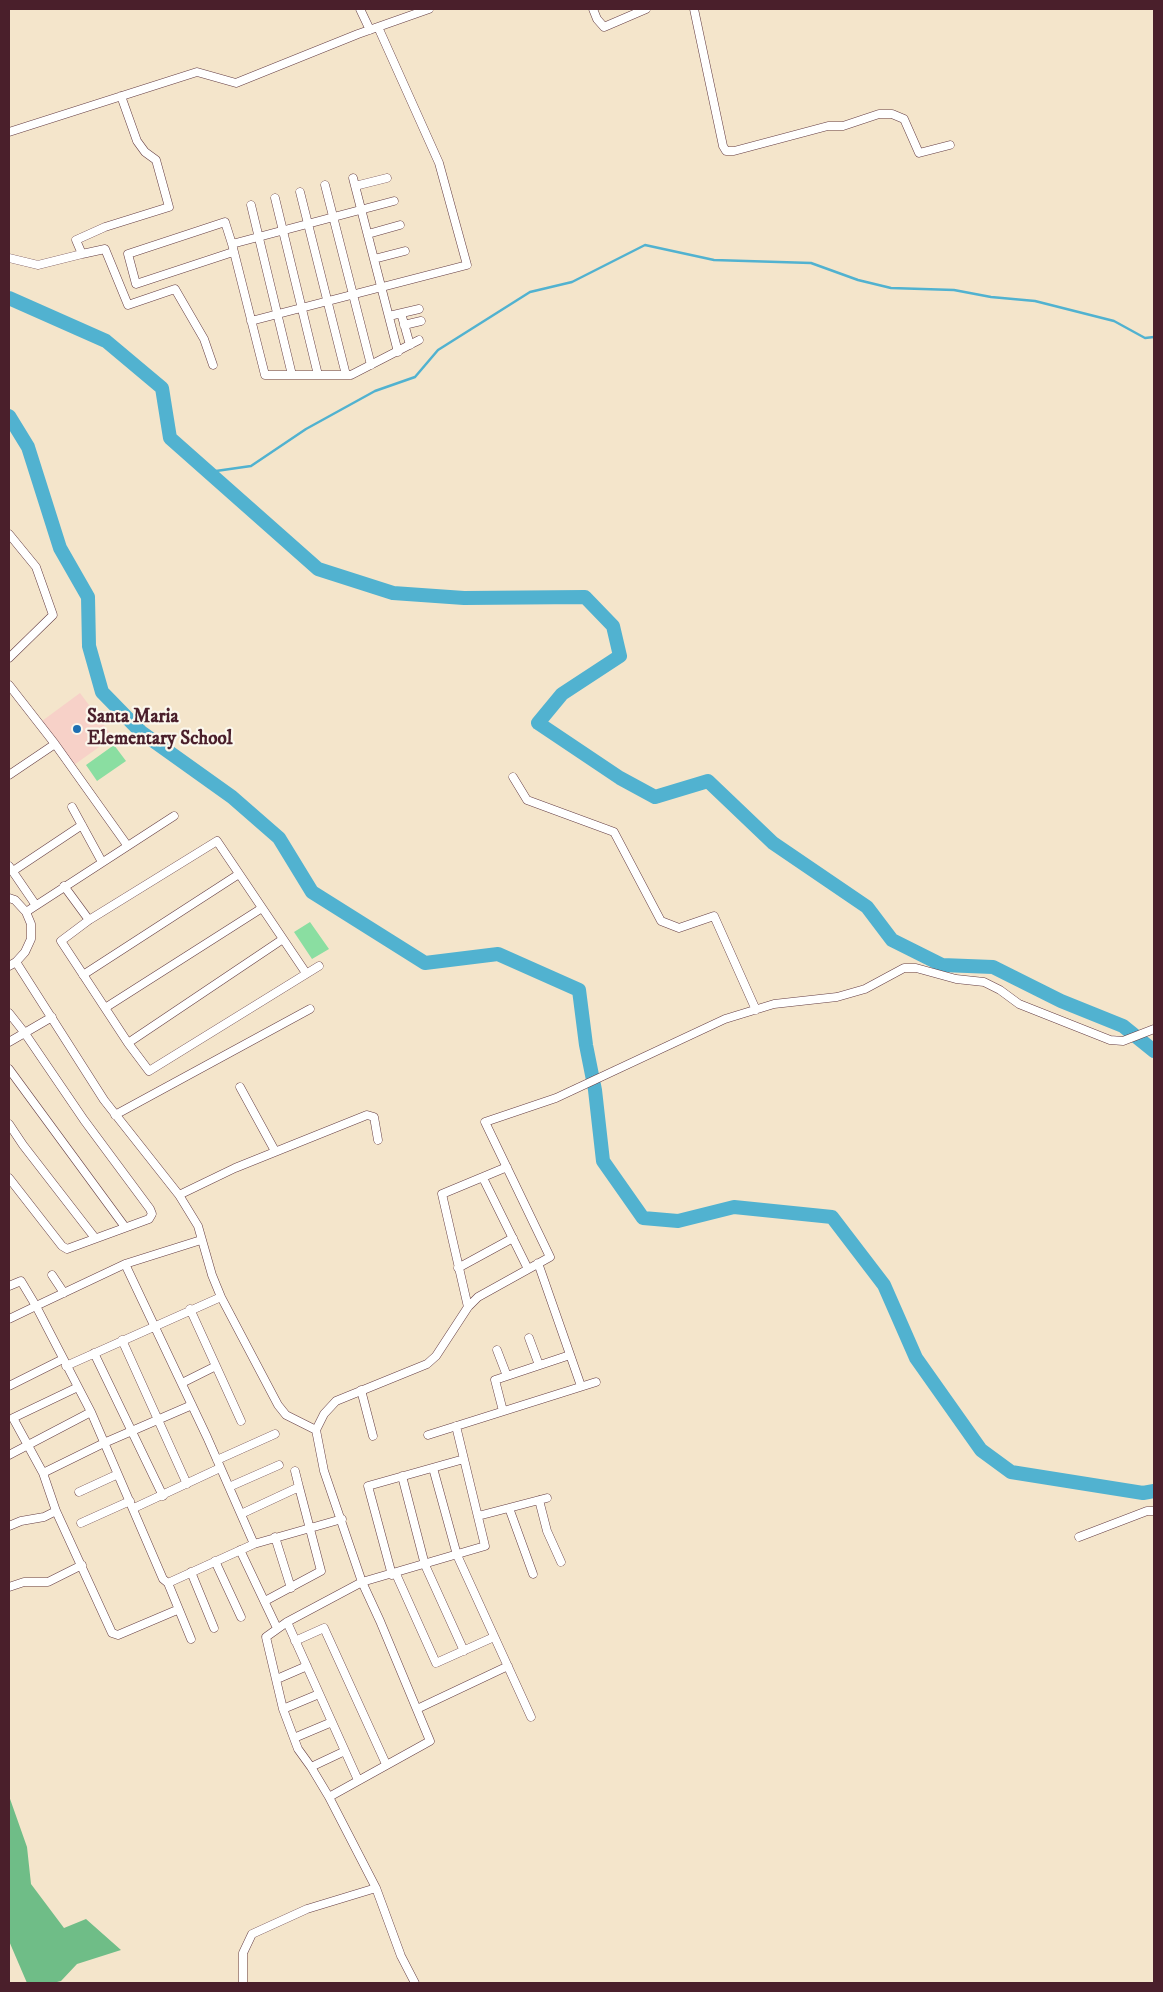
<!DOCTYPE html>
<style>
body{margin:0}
#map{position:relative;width:1163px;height:1992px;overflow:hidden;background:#f4e5cb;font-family:"IM FELL DW Pica",serif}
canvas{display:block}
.frame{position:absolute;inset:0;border:10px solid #4a1f2b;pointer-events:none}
</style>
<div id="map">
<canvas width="1163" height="1992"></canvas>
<div class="frame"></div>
</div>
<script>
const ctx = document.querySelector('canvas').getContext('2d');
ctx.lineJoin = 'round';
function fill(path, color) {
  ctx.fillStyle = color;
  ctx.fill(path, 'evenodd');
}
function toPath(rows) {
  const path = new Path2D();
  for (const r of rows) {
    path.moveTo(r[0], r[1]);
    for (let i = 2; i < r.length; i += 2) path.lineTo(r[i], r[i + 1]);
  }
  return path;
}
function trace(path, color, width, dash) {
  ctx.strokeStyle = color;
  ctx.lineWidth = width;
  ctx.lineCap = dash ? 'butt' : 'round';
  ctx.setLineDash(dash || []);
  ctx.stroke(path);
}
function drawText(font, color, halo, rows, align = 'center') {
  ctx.font = font + ' "IM FELL DW Pica",serif';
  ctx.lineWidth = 4.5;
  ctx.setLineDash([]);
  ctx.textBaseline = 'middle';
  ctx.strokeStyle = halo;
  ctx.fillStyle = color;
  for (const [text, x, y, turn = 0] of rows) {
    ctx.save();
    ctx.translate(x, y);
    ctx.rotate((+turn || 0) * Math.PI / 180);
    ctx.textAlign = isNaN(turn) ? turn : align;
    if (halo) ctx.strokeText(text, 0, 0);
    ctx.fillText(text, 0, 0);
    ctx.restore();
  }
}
fill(toPath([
 [80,693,113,737,74,765,42,721]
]), '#f7d1c8');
fill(toPath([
 [114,745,126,761,97,781,86,765],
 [310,922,329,949,312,959,294,932]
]), '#8adea1');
fill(toPath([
 [9,1796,27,1847,31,1884,64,1928,86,1919,121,1950,77,1964,61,1981,53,1983,27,1983,9,1941]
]), '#6fbd87');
trace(toPath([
 [209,472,251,466,306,429,375,391,415,377,438,350,530,292,572,282,645,245,714,260,811,263,858,280,891,288,954,290,991,297,1035,301,1114,321,1145,338,1154,337]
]), '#51b2d0', 2.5);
trace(toPath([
 [9,298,106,341,162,388,170,438,318,569,393,593,464,598,585,597,613,626,620,656,562,694,538,723,620,778,655,797,708,781,773,843,867,907,892,940,942,965,993,967,1061,1001,1123,1026,1154,1051],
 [9,416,28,447,60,548,88,597,89,646,102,692,141,732,232,797,279,838,312,892,425,963,498,954,579,990,586,1045,595,1090,603,1161,643,1218,678,1221,734,1207,832,1217,884,1285,916,1358,981,1450,1011,1472,1143,1493,1154,1491]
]), '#51b2d0', 14);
const minor = toPath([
 [360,9,370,30],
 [593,9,597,19,604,27,646,9],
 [694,9,723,146,726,151,734,151,828,126,843,126,879,114,892,114,904,119,919,153,950,145],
 [121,96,137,141,145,152,156,160,169,207,105,227,76,240,82,254,105,249,128,305,175,289,204,339,213,365],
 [9,132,197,72,236,83,358,34,429,9],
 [353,178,398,352],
 [325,185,371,365],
 [355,186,387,178],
 [300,192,346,375],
 [275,198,318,375],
 [251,205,292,375],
 [368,234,400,225],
 [232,244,394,201],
 [233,252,136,284,128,254,225,222,232,244,265,375,351,375,419,340],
 [9,258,38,265,82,254],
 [374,259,405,251],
 [401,313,410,345],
 [389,316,419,309],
 [251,321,467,265,439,163,378,27],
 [404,325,421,321],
 [9,534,36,567,53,615,9,658],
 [9,685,55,744,127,845],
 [9,775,55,744],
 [513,777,527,800,614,832,661,921,679,928,714,916,756,1010],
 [72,807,102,862],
 [9,866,35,904],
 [13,871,82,825],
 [64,886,89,920],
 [9,898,15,900,26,912,31,924,31,939,25,952,16,962,9,966],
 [26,912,174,816],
 [16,962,104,1100,179,1195,198,1226,212,1275,221,1297,278,1405,286,1415,316,1430],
 [306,973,217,841,89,920,61,941,128,1043,149,1071,319,966],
 [83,975,239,874],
 [105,1008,262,908],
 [9,1013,24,1032,84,1120,150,1209,152,1214,149,1219,67,1249,62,1246,9,1178],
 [9,1042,52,1017],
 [128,1043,283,939],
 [9,1069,125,1227],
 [240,1087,275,1151],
 [115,1115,310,1009],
 [9,1124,23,1145,95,1238],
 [483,1178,528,1269],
 [179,1195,235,1168,367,1115,374,1117,378,1140],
 [201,1240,125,1264,36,1306,91,1412,163,1579,168,1583,254,1544,342,1519],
 [538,1263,581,1386],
 [125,1264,207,1437,254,1544],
 [458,1268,513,1238],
 [52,1275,64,1293],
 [9,1286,21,1281,36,1306,9,1319],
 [468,1307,442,1194,507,1167],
 [190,1309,241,1421],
 [529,1338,539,1365],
 [122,1340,187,1484],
 [497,1350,507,1376],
 [94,1353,163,1496],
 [66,1366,221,1297],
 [182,1383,216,1366],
 [9,1386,63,1359],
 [78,1387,13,1418,43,1473,56,1511,112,1633,118,1635,177,1610],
 [361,1390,373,1436],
 [503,1411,495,1380,570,1355],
 [428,1435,596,1382],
 [9,1455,91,1412],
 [217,1460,275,1434],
 [433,1468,457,1555,531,1717],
 [295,1471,299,1487],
 [43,1473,104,1443,192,1405],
 [402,1476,425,1565,464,1651],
 [229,1487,279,1465],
 [79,1492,116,1475],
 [539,1500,547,1531,561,1562],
 [134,1508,220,1468],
 [509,1508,533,1574],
 [241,1514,299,1487,321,1571,265,1601],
 [478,1516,547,1498],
 [81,1523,130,1501],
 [9,1526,21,1521,44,1517,56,1511],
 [275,1537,291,1588],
 [1079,1537,1147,1511,1154,1511],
 [240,1550,277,1628],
 [215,1561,241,1617],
 [191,1572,214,1628],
 [396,1574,436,1663,494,1637],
 [392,1575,368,1486,464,1459],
 [168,1583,191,1639],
 [9,1587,24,1582,48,1582,82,1565],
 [287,1622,358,1780],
 [295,1641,324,1628,386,1764],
 [277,1679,307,1666],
 [283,1709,319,1694],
 [417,1709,508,1666],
 [294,1738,332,1722],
 [311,1767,345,1751],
 [329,1797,430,1741,380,1621,362,1582,324,1471,316,1430,324,1414,336,1401,427,1364,436,1356,468,1307,478,1297,550,1257,485,1122,556,1098,725,1019,774,1004,837,997,865,989,904,968,916,968,956,979,984,982,1000,990,1019,1004,1110,1040,1123,1041,1154,1029],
 [243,1983,243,1953,252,1934,307,1909,376,1888],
 [415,1983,401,1956,376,1888,329,1797,311,1767,298,1749,283,1709,266,1637,287,1622,362,1582,485,1546,456,1426]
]);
trace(minor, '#643d43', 9);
trace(minor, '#fff', 8);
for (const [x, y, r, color] of [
 [77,729,5,"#1f6fb2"]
]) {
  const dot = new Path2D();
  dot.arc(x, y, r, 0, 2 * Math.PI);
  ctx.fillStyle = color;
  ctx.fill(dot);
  trace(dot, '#fbf7ec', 2);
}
drawText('bold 19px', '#4a1f2b', '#fbf7ec', [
 ["Santa Maria",87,718],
 ["Elementary School",87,740]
], 'left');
</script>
